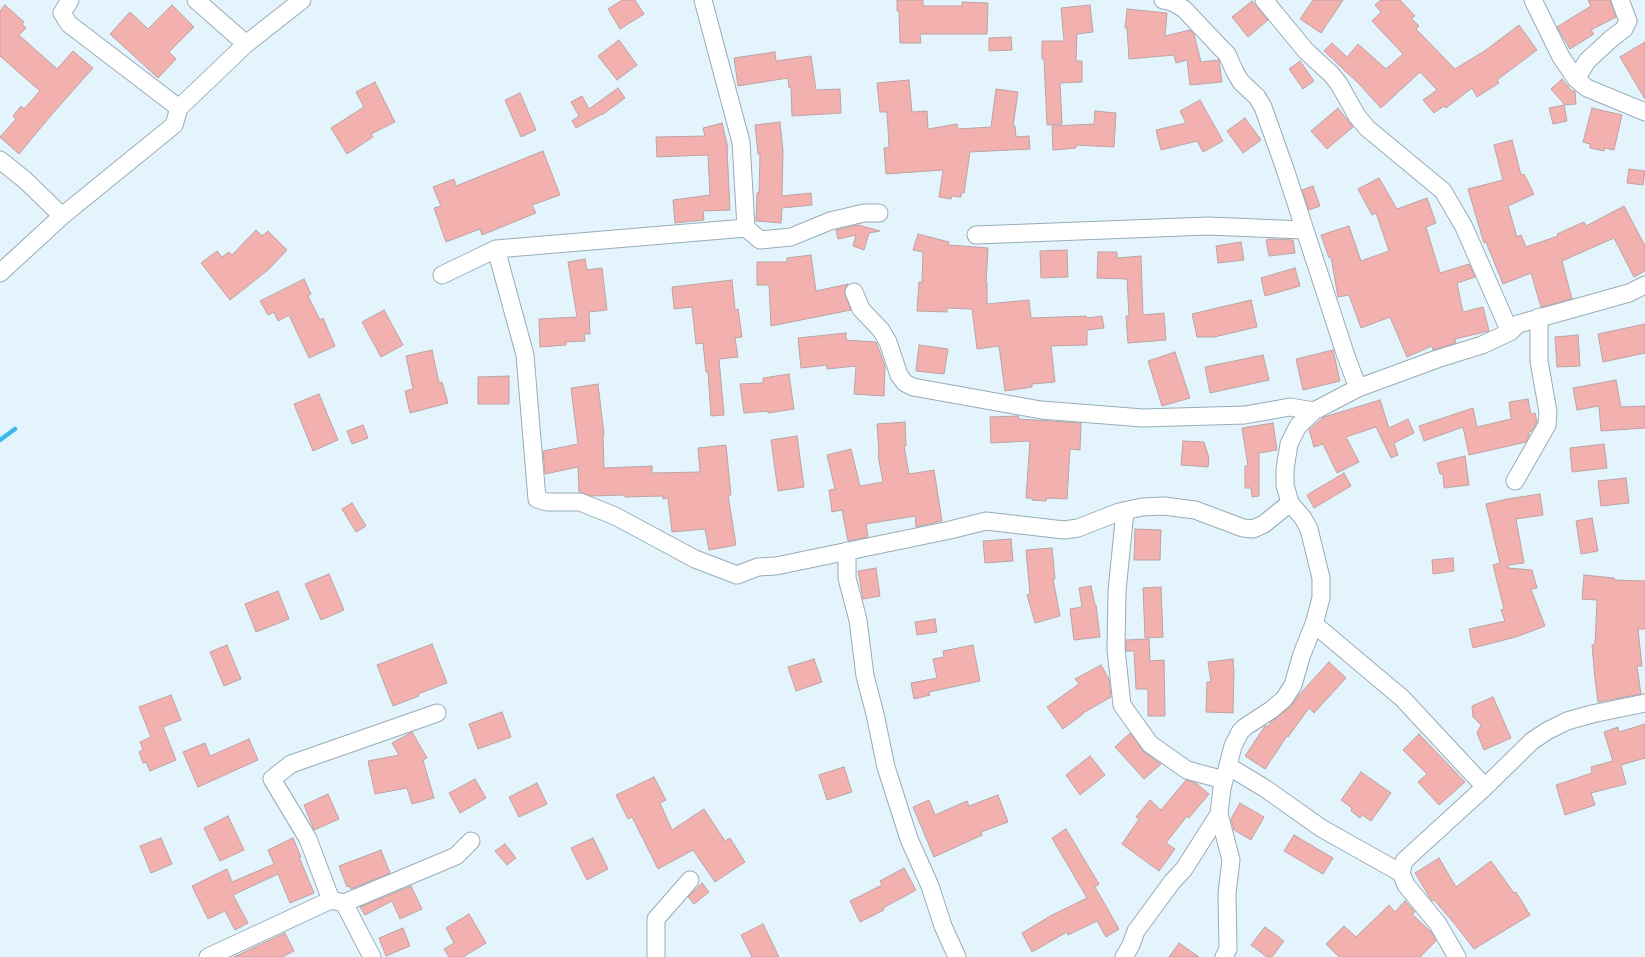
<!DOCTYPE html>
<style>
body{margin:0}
canvas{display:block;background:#e3f4fd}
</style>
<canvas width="1645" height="957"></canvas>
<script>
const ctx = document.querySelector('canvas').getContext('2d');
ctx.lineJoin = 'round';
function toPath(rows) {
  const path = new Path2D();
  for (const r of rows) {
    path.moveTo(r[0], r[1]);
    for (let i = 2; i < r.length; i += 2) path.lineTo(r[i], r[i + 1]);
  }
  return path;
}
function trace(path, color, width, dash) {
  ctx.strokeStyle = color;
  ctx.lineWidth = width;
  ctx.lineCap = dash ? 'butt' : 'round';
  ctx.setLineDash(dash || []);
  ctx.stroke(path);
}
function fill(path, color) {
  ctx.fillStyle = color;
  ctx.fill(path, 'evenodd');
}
trace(toPath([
 [0,440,15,429]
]), '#3fb9ed', 4.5);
const building = toPath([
 [622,0,635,0,644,14,620,29,608,9,622,0],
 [897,0,923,0,923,6,962,6,962,2,988,3,987,34,920,34,921,43,900,43,899,11,897,11,897,0],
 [1313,0,1343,0,1321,33,1300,19,1313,0],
 [1381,0,1400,0,1415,16,1411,18,1419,26,1416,29,1455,69,1486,50,1519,25,1537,50,1497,80,1499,83,1477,97,1472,88,1446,108,1444,106,1434,113,1423,100,1437,90,1420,72,1381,108,1358,83,1324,51,1332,43,1347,57,1358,44,1386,69,1403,54,1372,21,1381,12,1375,5,1381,0],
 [1588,0,1610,0,1616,17,1591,30,1594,34,1570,49,1557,27,1591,6,1588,0],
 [1252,1,1268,20,1248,37,1232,17,1252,1],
 [5,5,24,22,22,24,26,28,19,35,57,69,73,51,93,68,53,113,19,154,0,137,16,119,13,116,21,106,24,109,40,91,0,56,0,11,5,5],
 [172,5,194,27,169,52,176,59,158,78,110,34,130,12,148,29,172,5],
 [1090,5,1093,32,1077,34,1076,61,1082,61,1082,82,1060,83,1062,124,1047,125,1044,59,1042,59,1042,41,1064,41,1061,8,1090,5],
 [1127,9,1167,13,1165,36,1190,30,1194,34,1201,62,1219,60,1222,82,1190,85,1187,60,1176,63,1174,55,1129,59,1127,28,1125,28,1127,9],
 [1011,37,1012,50,989,51,989,38,1011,37],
 [619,40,637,65,617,80,598,56,619,40],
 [1645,42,1645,99,1620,57,1645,42],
 [775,52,776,61,811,56,816,90,840,89,841,113,792,116,791,87,789,88,788,78,738,86,734,58,775,52],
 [1300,61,1314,81,1303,89,1289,69,1300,61],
 [1562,79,1572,91,1575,91,1576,104,1565,105,1551,89,1562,79],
 [909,80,912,112,927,111,928,129,957,124,958,129,991,127,996,89,1018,92,1013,126,1015,126,1016,137,1029,136,1030,149,970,152,964,193,961,193,961,197,952,196,951,199,939,197,943,170,886,174,884,148,889,147,887,112,880,112,877,83,909,80],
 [375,82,395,122,371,134,373,137,347,154,331,128,364,107,356,92,375,82],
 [618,88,625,98,602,115,602,114,576,128,572,121,579,116,571,102,582,96,589,109,618,88],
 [520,93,536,130,521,137,505,100,520,93],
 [1200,100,1223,141,1203,152,1197,141,1161,150,1156,130,1186,123,1180,111,1200,100],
 [1564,105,1567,121,1553,124,1549,108,1564,105],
 [1338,108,1353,127,1327,149,1311,131,1338,108],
 [1592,108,1622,115,1614,150,1605,148,1604,151,1590,148,1590,144,1583,142,1592,108],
 [1095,111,1116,113,1114,147,1076,145,1076,148,1053,150,1052,126,1094,124,1095,111],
 [1245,118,1261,140,1243,153,1227,131,1245,118],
 [780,122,783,151,782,196,811,193,812,205,782,208,781,223,756,221,757,193,759,193,760,154,758,154,755,125,780,122],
 [722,123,728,148,727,148,730,210,703,211,704,220,675,223,673,200,710,195,708,155,657,157,656,137,705,136,703,128,722,123],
 [1512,140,1521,175,1524,174,1534,194,1508,206,1517,237,1521,235,1526,247,1558,236,1557,234,1584,222,1586,226,1624,206,1645,246,1645,271,1634,277,1614,238,1562,261,1572,299,1541,307,1531,273,1503,284,1486,242,1484,243,1468,189,1503,180,1494,145,1512,140],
 [543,151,560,195,532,205,536,213,482,235,480,229,446,242,434,208,441,206,433,187,454,179,456,186,543,151],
 [1629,169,1645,171,1643,185,1627,183,1629,169],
 [1379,178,1397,209,1427,198,1436,223,1426,227,1440,273,1469,264,1475,277,1457,283,1463,312,1483,307,1489,331,1455,339,1456,343,1433,350,1432,346,1407,357,1390,317,1361,328,1349,295,1338,297,1331,257,1329,258,1321,235,1349,226,1361,261,1389,251,1376,213,1372,215,1358,189,1379,178],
 [1313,186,1320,206,1309,210,1302,190,1313,186],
 [858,225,880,231,869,233,864,250,853,246,856,235,838,239,836,230,858,225],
 [256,230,262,236,268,231,287,250,268,270,230,300,201,263,217,251,222,257,229,252,232,255,256,230],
 [918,234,949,242,948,245,988,248,986,283,987,283,987,304,1029,300,1031,318,1086,316,1087,318,1102,316,1104,328,1087,330,1087,345,1051,346,1055,382,1032,384,1032,387,1005,391,999,346,977,349,972,309,947,308,947,312,917,311,919,282,922,282,923,252,913,250,918,234],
 [1272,239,1293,240,1295,253,1269,256,1266,240,1272,239],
 [1241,242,1244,260,1218,263,1216,246,1241,242],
 [1067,250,1068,277,1041,278,1040,251,1067,250],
 [1098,252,1117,252,1117,258,1141,256,1143,315,1164,313,1166,340,1128,343,1126,316,1129,316,1127,279,1097,278,1098,252],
 [811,255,816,291,848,284,844,291,851,310,771,326,769,285,757,285,757,262,787,262,787,258,811,255],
 [585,259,587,270,602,268,607,310,589,312,590,334,584,334,585,341,566,342,566,345,540,347,539,319,577,317,568,262,585,259],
 [1295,268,1300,286,1265,296,1261,278,1295,268],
 [304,279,311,294,308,296,320,320,323,318,335,346,309,358,289,315,278,321,274,312,268,315,260,301,304,279],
 [732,280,735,310,738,309,742,337,735,338,738,357,719,359,724,415,711,416,708,372,706,372,703,343,696,344,692,307,674,309,672,287,732,280],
 [1251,300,1257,327,1214,337,1197,337,1192,314,1251,300],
 [384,310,403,345,381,357,362,322,384,310],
 [1645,324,1645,353,1603,362,1598,334,1645,324],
 [846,333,846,340,876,342,885,366,884,396,854,394,856,366,827,369,827,365,801,368,798,338,846,333],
 [1578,335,1580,366,1557,367,1555,337,1578,335],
 [919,345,948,349,944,374,916,371,919,345],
 [432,350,439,383,442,382,448,403,410,413,405,391,413,389,406,356,432,350],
 [1333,350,1340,381,1303,390,1296,359,1333,350],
 [1175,352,1190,398,1162,406,1148,361,1175,352],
 [1263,355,1269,380,1210,393,1205,367,1263,355],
 [789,374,794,409,768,413,768,411,744,413,740,384,763,383,763,378,789,374],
 [509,376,509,404,478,404,478,377,509,376],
 [1616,380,1621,407,1645,406,1645,428,1601,431,1599,406,1577,410,1573,388,1616,380],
 [598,384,604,435,603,436,604,468,652,466,652,473,700,472,698,448,726,445,731,495,728,495,736,545,709,550,705,529,672,532,668,498,663,499,663,496,625,497,625,495,591,496,579,492,578,467,545,474,543,451,578,444,571,388,598,384],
 [319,394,338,440,313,451,294,404,319,394],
 [1528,399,1531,414,1535,413,1537,422,1532,431,1529,432,1529,436,1526,442,1469,455,1463,427,1424,441,1419,426,1473,408,1477,427,1511,419,1509,402,1528,399],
 [1380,400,1389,428,1408,419,1414,433,1394,443,1398,455,1391,458,1376,427,1346,437,1359,462,1337,473,1323,444,1314,447,1309,430,1324,417,1380,400],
 [1018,416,1019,419,1081,423,1080,450,1070,449,1067,499,1047,498,1046,501,1032,500,1032,498,1026,498,1030,441,991,443,990,417,1018,416],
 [905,422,906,446,904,446,909,474,934,470,942,521,916,527,915,516,866,524,868,537,848,541,842,510,832,512,829,490,835,489,827,455,851,449,860,486,883,482,878,455,879,454,877,424,905,422],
 [1273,423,1277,450,1259,453,1259,496,1252,497,1251,488,1245,488,1245,466,1248,466,1242,428,1273,423],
 [363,425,368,438,352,444,347,431,363,425],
 [797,436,804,487,778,491,771,440,797,436],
 [1183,441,1204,442,1209,458,1208,467,1181,465,1183,441],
 [1604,444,1607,468,1572,472,1570,448,1604,444],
 [1465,456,1469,485,1444,488,1443,474,1440,474,1437,463,1465,456],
 [1344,473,1351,486,1314,508,1307,495,1344,473],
 [1626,478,1629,503,1601,506,1598,481,1626,478],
 [1540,494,1543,515,1516,519,1524,563,1508,565,1508,568,1532,570,1537,588,1531,589,1545,626,1516,637,1473,648,1469,629,1505,621,1501,610,1504,609,1493,565,1500,563,1486,504,1507,499,1540,494],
 [352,503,366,526,356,532,342,509,352,503],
 [1592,518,1598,551,1581,554,1576,521,1592,518],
 [1135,529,1161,530,1160,560,1134,560,1135,529],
 [1011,539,1013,561,985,563,983,541,1011,539],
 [1052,548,1055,579,1053,579,1060,616,1035,623,1027,595,1030,594,1026,550,1052,548],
 [1453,558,1454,571,1433,574,1432,560,1453,558],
 [876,568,880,596,863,599,858,571,876,568],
 [329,574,344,610,321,620,305,584,329,574],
 [1584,575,1614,578,1614,580,1645,581,1645,629,1638,629,1642,666,1637,666,1641,694,1598,702,1595,679,1592,645,1595,644,1597,600,1582,599,1584,575],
 [1091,586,1095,605,1096,605,1100,637,1074,640,1070,609,1082,607,1079,588,1091,586],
 [1161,587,1163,637,1145,638,1143,588,1161,587],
 [278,591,289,619,256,632,245,604,278,591],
 [935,619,937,632,917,635,915,622,935,619],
 [1149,639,1150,661,1164,660,1165,716,1148,716,1148,689,1136,689,1134,651,1126,651,1126,640,1149,639],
 [432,644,447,683,418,694,419,696,393,706,377,665,432,644],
 [227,645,241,679,224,686,210,652,227,645],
 [973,645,980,681,929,692,930,695,914,699,911,683,937,678,933,659,944,657,943,651,973,645],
 [814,659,822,682,796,691,788,667,814,659],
 [1233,659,1234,671,1233,713,1206,712,1207,682,1211,682,1208,662,1233,659],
 [1329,662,1346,678,1314,713,1309,708,1288,737,1287,736,1265,769,1245,756,1265,726,1269,726,1271,722,1291,706,1299,695,1329,662],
 [1101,665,1109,679,1111,697,1083,713,1083,714,1063,729,1047,707,1079,684,1075,679,1101,665],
 [171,695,181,720,163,727,176,760,150,771,146,762,143,763,139,752,143,750,140,742,151,737,139,707,171,695],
 [1493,697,1511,738,1484,750,1477,733,1481,725,1473,717,1472,706,1493,697],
 [502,712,511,737,478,749,469,724,502,712],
 [1645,724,1645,758,1621,765,1626,784,1591,793,1595,805,1565,815,1556,785,1592,773,1591,767,1613,761,1604,732,1618,727,1619,732,1645,724],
 [412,732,427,758,423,760,434,798,412,804,407,788,375,794,368,761,399,755,392,743,412,732],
 [1129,734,1131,734,1144,752,1161,764,1144,779,1115,747,1129,734],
 [1419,734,1465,782,1439,805,1418,782,1427,774,1403,750,1419,734],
 [249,739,258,760,198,787,183,752,205,743,210,756,249,739],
 [1090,756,1105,775,1080,795,1066,775,1090,756],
 [844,767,852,792,827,800,819,775,844,767],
 [1361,772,1391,793,1371,821,1362,815,1360,818,1351,811,1352,808,1341,800,1361,772],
 [654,777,666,800,660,803,672,830,704,809,725,841,730,838,745,862,715,882,693,850,658,869,632,817,628,819,616,795,654,777],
 [475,779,486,798,460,813,449,793,475,779],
 [1186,780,1196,783,1209,794,1189,818,1187,816,1166,843,1175,849,1159,871,1122,844,1139,819,1136,817,1150,800,1161,810,1186,780],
 [537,783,547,804,519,817,509,797,537,783],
 [328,794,339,819,314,830,304,805,328,794],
 [998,795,1008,822,981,832,982,835,934,857,913,807,929,800,935,815,967,801,969,806,998,795],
 [1240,803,1264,817,1251,840,1234,830,1231,819,1240,803],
 [228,816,244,850,220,861,204,828,228,816],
 [1066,829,1099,884,1095,887,1119,929,1106,937,1097,921,1068,935,1067,932,1032,952,1022,933,1052,915,1087,898,1052,838,1066,829],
 [1294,835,1333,858,1323,874,1284,851,1294,835],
 [161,838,172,864,151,873,140,846,161,838],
 [293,838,301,857,299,857,314,893,290,903,278,874,233,895,248,923,235,930,225,911,208,919,192,886,227,869,232,882,274,864,268,850,293,838],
 [593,838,608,869,587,880,571,848,593,838],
 [505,844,516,858,507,865,495,851,505,844],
 [381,850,390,873,351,889,349,886,347,887,339,866,381,850],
 [1439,858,1456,887,1491,861,1514,893,1516,892,1530,915,1474,949,1454,923,1434,900,1432,901,1430,898,1415,873,1439,858],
 [904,868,916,890,883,908,884,910,860,922,850,901,882,885,880,881,904,868],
 [702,883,709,892,694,904,688,897,702,883],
 [411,886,422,909,400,919,392,901,365,915,360,907,411,886],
 [1405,901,1415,912,1412,914,1431,932,1436,941,1420,957,1339,957,1326,944,1344,926,1356,937,1389,905,1395,912,1405,901],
 [469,914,486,943,463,957,449,957,444,949,454,943,446,928,469,914],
 [763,924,779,957,752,957,741,935,763,924],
 [1265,927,1284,941,1272,957,1267,957,1251,945,1265,927],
 [403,928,410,946,386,956,379,938,403,928],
 [285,933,294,951,282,957,234,957,285,933],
 [1179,943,1199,957,1169,957,1179,943]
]);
fill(building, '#f2b0af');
trace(building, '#bca4a4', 1);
const street = toPath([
 [70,0,62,13,69,24,179,108],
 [196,0,246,44],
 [703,0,741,142,746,228],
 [1163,0,1172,2,1184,9,1219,46,1227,54,1235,72,1241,82,1257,97,1263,107,1285,169,1346,356,1358,388],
 [1264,0,1306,51,1331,74,1339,84,1357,116,1367,128,1443,191,1464,227,1510,332],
 [1533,0,1561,57,1576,79,1587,88,1645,112],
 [1576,79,1587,61,1612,38,1624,29,1628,21,1620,0],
 [0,160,25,180,62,216],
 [976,235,1208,226,1304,230],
 [496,249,525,355,537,499,547,502,580,502,615,516,695,559,737,575,758,567,776,566,950,530,986,521,1064,530,1078,528,1119,512,1142,507,1164,506,1195,510,1243,528,1253,529,1264,524,1290,503],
 [0,273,62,216,174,125,179,108,246,44,302,0],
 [442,275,496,249,746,228,760,240,791,237,830,221,864,213,879,213],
 [854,292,861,309,881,330,888,342,899,375,905,383,913,387,1041,410,1143,418,1245,415,1290,407,1314,411],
 [1515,481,1547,425,1548,412,1539,361,1539,317],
 [1125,511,1117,591,1116,649,1122,705,1150,744,1187,770,1224,780],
 [847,551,847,578,858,620,865,676,875,714,886,767,909,839,930,886,943,926,957,957],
 [1314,624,1402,698,1485,787],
 [1228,766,1266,789,1321,828,1401,873],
 [331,900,344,903,456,856,471,841],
 [344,903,372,957],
 [208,957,331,900,308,839,272,779,291,764,437,713],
 [656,957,656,919,690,880],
 [1124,957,1131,945,1136,931,1172,882,1184,869,1219,814],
 [1224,957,1228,949,1227,893,1231,860,1219,814,1222,788,1233,746,1240,732,1245,727,1271,710,1284,699,1293,685,1302,654,1314,624,1321,598,1321,578,1309,529,1303,518,1290,503,1285,485,1285,469,1289,444,1298,426,1314,411,1358,388,1437,359,1482,345,1510,332,1518,324,1629,293,1645,285],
 [1457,957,1438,924,1406,885,1401,873,1404,861,1485,787,1532,741,1547,731,1567,721,1592,714,1645,703]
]);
trace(street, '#98acb8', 19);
trace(street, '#fff', 17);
</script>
